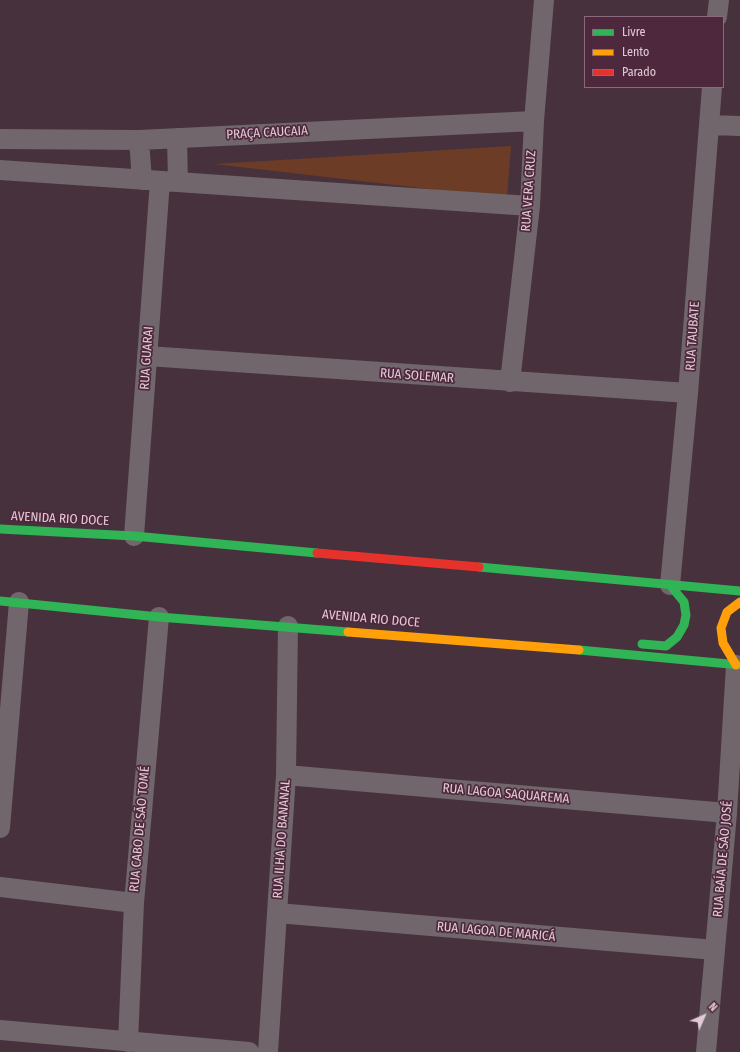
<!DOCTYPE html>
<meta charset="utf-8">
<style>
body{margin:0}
#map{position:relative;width:740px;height:1052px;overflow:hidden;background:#46313c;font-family:"Fira Sans Condensed",sans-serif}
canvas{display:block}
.legend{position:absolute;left:584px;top:16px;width:140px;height:72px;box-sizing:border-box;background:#4e293d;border:1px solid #89697a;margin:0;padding:5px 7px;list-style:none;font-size:12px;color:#e2cad5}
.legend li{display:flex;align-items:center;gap:8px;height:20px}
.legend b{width:20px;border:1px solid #89697a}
.north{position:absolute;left:684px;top:996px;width:40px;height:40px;-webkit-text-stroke:3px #4e293d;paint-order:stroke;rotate:45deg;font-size:11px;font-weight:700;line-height:16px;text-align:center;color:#e2cad5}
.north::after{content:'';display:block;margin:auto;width:14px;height:18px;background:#e2cad5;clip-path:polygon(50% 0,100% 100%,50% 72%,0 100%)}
</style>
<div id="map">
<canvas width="740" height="1052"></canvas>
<ul class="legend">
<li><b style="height:5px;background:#30b455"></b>Livre</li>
<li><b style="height:5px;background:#ff9f0a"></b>Lento</li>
<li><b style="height:5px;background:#e5322d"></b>Parado</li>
</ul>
<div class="north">N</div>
</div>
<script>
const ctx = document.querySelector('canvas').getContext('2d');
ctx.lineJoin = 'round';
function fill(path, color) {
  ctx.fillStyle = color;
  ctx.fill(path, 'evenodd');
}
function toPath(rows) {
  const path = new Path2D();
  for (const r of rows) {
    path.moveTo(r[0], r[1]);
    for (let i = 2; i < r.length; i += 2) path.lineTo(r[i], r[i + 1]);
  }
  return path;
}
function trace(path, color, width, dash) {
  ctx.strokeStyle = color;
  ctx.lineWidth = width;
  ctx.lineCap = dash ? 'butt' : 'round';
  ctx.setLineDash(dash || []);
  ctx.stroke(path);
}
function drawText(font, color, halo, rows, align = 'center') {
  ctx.font = font + ' "Fira Sans Condensed",sans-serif';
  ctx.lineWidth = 3.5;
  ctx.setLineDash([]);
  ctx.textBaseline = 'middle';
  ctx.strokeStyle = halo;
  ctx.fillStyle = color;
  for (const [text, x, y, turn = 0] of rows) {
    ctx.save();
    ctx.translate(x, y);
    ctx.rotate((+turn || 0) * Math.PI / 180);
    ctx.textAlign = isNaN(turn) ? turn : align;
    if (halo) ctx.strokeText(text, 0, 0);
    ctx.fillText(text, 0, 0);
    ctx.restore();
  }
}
fill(toPath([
 [511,146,507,198,214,164]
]), '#6d3c26');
trace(toPath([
 [717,17,719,0],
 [709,125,740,126],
 [177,138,178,182],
 [0,139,139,140,534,121],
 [139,140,142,180],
 [0,170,530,206],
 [147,356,688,393],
 [510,382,530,206,534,121,544,0],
 [134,536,160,181],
 [670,585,688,393,712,87],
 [286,775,727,813],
 [0,828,19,602],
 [0,887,134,903],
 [277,913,715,950],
 [0,1030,249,1052],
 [128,1042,134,903,159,617],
 [268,1052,286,775,288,626],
 [706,1052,727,813,736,665]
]), '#70666b', 20);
trace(toPath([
 [0,529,134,536,317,553],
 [479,567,740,591],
 [0,601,159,617,348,632],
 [642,644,666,646,677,637,684,625,686,615,684,602,670,585],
 [579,650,740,665]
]), '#30b455', 9);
trace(toPath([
 [348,632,579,650],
 [736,665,723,643,721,628,727,612,740,602]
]), '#ff9f0a', 9);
trace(toPath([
 [317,553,479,567]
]), '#e5322d', 9);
drawText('13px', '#e2cad5', '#4e293d', [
 ["PRAÇA CAUCAIA",267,133,-3],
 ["RUA VERA CRUZ",529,191,-86],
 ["RUA TAUBATE",693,336,-86],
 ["RUA GUARAI",147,358,-86],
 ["RUA SOLEMAR",417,376,4],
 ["AVENIDA RIO DOCE",60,519,3],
 ["AVENIDA RIO DOCE",371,619,5],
 ["RUA LAGOA SAQUAREMA",506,794,5],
 ["RUA CABO DE SÃO TOMÉ",140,829,-85],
 ["RUA ILHA DO BANANAL",282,839,-86],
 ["RUA BAÍA DE SÃO JOSÉ",723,859,-85],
 ["RUA LAGOA DE MARICÁ",496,932,5]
]);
</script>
